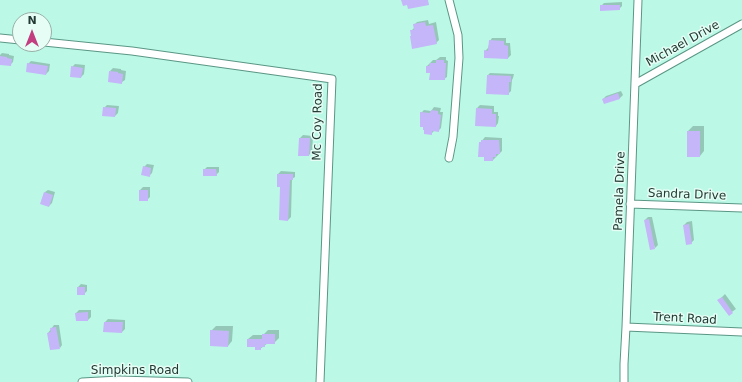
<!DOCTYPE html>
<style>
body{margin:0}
#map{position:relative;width:742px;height:382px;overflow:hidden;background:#bbf9e6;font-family:"DejaVu Sans",sans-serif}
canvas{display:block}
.north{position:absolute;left:12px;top:12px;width:40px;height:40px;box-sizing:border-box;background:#e5fdf5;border:1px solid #97afa7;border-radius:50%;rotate:0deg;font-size:11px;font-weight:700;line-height:16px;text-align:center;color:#223a33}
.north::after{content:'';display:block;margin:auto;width:14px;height:18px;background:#c33e80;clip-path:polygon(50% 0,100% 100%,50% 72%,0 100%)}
</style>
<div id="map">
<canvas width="742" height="382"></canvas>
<div class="north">N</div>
</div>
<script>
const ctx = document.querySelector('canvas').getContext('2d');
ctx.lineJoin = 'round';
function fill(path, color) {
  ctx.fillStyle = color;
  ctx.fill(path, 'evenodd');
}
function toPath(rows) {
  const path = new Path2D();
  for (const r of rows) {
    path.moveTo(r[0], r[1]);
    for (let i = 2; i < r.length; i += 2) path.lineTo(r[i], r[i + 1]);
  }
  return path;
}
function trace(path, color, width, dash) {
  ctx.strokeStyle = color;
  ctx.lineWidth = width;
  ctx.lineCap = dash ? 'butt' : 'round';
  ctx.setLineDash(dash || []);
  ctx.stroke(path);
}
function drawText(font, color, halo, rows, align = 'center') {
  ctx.font = font + ' "DejaVu Sans",sans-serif';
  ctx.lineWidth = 3;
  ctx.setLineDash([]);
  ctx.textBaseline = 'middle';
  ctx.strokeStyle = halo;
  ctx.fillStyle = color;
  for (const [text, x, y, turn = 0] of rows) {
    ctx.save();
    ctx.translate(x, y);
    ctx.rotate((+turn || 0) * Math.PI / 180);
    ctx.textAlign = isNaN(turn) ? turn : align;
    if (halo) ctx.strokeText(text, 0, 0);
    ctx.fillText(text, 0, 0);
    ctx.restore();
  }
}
fill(toPath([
 [622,2,622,6,619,9,601,6,604,3],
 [428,20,429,24,436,22,439,40,436,43,412,35,411,31,415,27,414,25,417,22],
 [492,38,506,38,506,43,510,43,511,55,508,58,485,51,488,48,490,41],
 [2,53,9,54,9,55,14,56,13,62,10,65,0,64,0,55],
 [440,57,446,57,446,60,448,61,447,77,444,79,431,72,427,66,433,60,436,60],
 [31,61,50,64,49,71,46,74,28,64],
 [75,64,85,65,84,74,81,77,72,67],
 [113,68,121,69,121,70,126,71,125,80,122,82,110,71],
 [490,73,514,74,513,78,512,80,511,91,508,94,488,75],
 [621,91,623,95,620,98,604,103,603,99,606,96],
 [107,105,119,106,118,113,115,116,104,108],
 [480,105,494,106,494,112,498,112,498,116,499,116,498,123,496,126,477,108],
 [434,107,441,108,440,112,443,112,441,128,438,131,434,131,431,134,421,113,424,110,431,111],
 [693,126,704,126,704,151,700,156,688,156,688,131],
 [303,135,313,136,312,152,309,155,300,138],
 [485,137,502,138,502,151,493,160,480,143],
 [147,164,154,165,152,173,149,176,144,167],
 [207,167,219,167,219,172,216,175,204,170],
 [281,171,295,172,295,177,292,179,291,217,288,220,278,174],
 [143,187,150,187,150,197,147,200,140,190],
 [48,190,55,192,52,203,49,206,45,192],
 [648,217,652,217,658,245,655,248,645,220],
 [692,221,694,240,691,243,684,225,687,222],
 [81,284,87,285,87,291,84,294,78,287],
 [725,294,736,309,729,314,719,300],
 [79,310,91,310,91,317,88,320,77,320,76,313],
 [108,319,125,320,125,329,122,332,104,331,105,322],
 [54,325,59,325,62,345,60,348,48,333],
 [216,326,233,326,232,341,228,346,211,331],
 [268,330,279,330,279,338,274,343,268,343,260,349,248,339,253,335,263,335]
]), '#0003');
fill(toPath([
 [401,0,428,0,429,5,408,9,407,5,403,6],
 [600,5,620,5,620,10,600,11],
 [425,22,426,26,433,25,437,44,412,49,410,36,411,36,410,30,414,30,413,24],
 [489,40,504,41,504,45,508,46,508,59,484,58,484,50,488,51],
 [0,56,7,57,7,58,12,59,11,66,0,65],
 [436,60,444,60,444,63,446,63,445,80,429,80,430,73,426,73,426,66,429,66,430,63,436,63],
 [27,63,48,66,46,75,26,72],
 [71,66,83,68,81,78,70,77],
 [109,71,118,72,118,73,123,74,122,84,108,82],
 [487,75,511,76,511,82,509,82,509,95,486,94],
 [618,93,620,99,604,104,602,99],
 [103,107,116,108,115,117,102,116],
 [476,108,492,109,492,114,496,114,496,127,475,126],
 [431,110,438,111,438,114,441,115,439,132,432,131,432,135,424,134,424,130,423,130,423,127,420,127,420,112,430,113],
 [687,131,700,131,700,157,687,157],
 [299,138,310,138,309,156,298,156],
 [481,140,499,140,500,154,496,154,496,157,493,157,493,161,484,161,484,157,478,157,479,142,481,142],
 [143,166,151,168,150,177,141,175],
 [203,169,216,169,217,176,203,176],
 [277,174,293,174,293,180,290,180,288,221,279,220,280,187,277,187],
 [139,190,148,190,148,201,139,201],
 [44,192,53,195,49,207,40,204],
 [649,219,655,249,650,250,644,220],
 [689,224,692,244,686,245,683,225],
 [77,287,85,287,85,295,77,295],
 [722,297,733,313,729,316,717,300],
 [88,312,88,321,76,321,75,313],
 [104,322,123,322,122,333,103,332],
 [56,327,60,349,50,350,47,333,51,332,50,328],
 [210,330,229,331,228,347,210,346],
 [262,334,275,334,275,344,265,344,265,347,261,347,261,350,255,350,255,347,247,347,247,339,262,339]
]), '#c4b6f8');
const street = toPath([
 [0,38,20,40],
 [44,42,132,51,332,79,320,382],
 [635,84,742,24],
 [449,158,453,137,459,58,458,35,449,0],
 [630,204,742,208],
 [626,327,742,332],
 [82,382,119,380,188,382],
 [624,382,624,364,626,327,638,0]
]);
trace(street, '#5b9685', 9);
trace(street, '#fff', 7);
drawText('12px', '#223a33', '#e5fdf5', [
 ["Michael Drive",683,44,-29],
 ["Mc Coy Road",318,122,-89],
 ["Pamela Drive",620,191,-88],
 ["Sandra Drive",687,195,2],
 ["Trent Road",685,319,3],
 ["Simpkins Road",135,371]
]);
</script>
